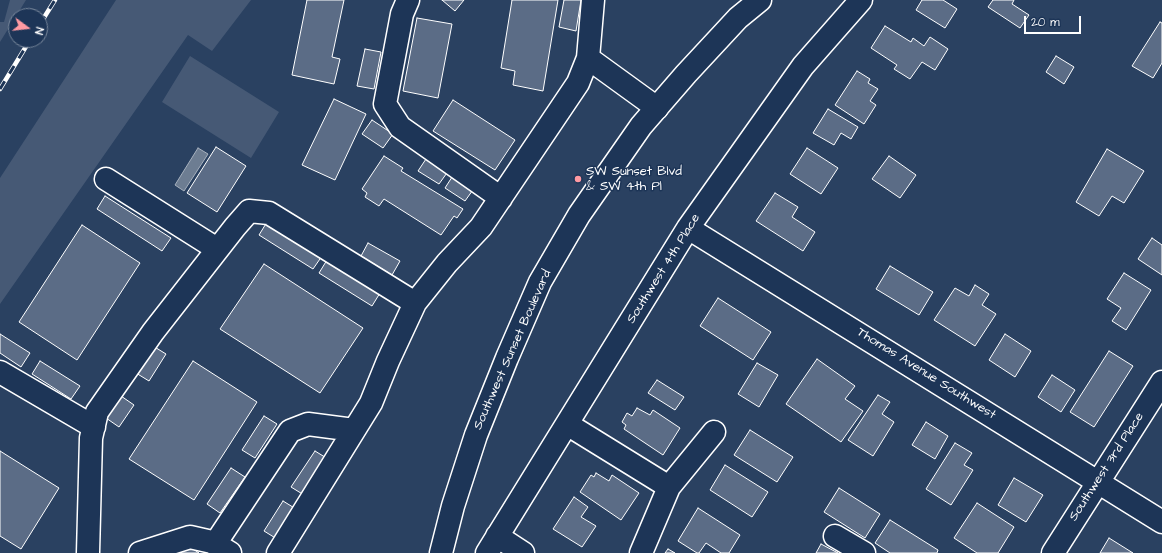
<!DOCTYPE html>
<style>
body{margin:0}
#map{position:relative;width:1162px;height:553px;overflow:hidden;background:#2a4161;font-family:"Architects Daughter",sans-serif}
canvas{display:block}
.north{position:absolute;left:8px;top:8px;width:40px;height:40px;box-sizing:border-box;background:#1d3557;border:1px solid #77869a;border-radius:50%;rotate:105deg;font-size:11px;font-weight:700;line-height:16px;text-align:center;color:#fff}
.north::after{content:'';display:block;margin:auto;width:14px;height:18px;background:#ff9aa2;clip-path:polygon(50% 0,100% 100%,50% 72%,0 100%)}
.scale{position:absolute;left:1024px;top:16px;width:57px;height:18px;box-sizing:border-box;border:2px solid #fff;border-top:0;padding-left:5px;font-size:12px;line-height:14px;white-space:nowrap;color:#fff;-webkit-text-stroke:3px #1d3557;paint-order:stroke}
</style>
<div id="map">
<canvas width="1162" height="553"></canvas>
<div class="north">N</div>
<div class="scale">20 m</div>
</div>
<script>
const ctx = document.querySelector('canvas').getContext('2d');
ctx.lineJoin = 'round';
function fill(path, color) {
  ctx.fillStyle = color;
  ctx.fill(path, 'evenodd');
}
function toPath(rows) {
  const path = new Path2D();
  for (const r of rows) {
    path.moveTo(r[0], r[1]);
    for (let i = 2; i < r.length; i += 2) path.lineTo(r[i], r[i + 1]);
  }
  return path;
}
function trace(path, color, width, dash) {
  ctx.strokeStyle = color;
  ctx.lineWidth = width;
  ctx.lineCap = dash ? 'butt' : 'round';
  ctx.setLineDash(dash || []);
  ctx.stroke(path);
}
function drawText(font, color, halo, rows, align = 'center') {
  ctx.font = font + ' "Architects Daughter",sans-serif';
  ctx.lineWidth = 3;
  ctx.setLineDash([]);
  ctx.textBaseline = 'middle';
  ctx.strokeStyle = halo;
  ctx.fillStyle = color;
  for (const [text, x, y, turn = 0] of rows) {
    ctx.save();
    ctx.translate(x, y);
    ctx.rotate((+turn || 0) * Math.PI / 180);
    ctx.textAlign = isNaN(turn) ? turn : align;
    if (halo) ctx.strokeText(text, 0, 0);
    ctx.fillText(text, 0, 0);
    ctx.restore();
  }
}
fill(toPath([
 [10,0,26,0,0,42,0,22,4,22],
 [116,0,251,0,212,51,188,35,0,304,0,178],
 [190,56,279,112,251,158,162,102]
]), '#465975');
const water = toPath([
 [198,148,208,154,184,191,175,185,198,148]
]);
fill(water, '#6d7d92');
trace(water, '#a7b1be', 1);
const building = toPath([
 [307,0,344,0,332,57,340,59,334,84,292,75,307,0],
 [442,0,464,0,455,11,442,0],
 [512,0,558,0,543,91,513,85,515,71,501,68,512,0],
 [564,0,581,0,576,31,559,27,564,0],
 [922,0,943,0,957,9,945,28,916,10,922,0],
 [993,0,1014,0,1012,4,1029,15,1020,28,988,7,993,0],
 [417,18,452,24,438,98,403,91,417,18],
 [1160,22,1162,23,1162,63,1153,78,1132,66,1160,22],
 [885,26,911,42,913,38,924,46,930,37,948,49,935,70,922,62,910,79,894,69,897,65,871,48,885,26],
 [365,49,381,52,374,89,357,86,365,49],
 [1056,56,1074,67,1064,84,1046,72,1056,56],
 [857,71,870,79,868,83,878,89,870,101,876,105,864,124,835,105,857,71],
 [334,99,366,114,335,180,302,165,334,99],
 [453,100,515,140,495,170,433,131,453,100],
 [828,109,858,127,851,139,841,133,834,145,813,133,828,109],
 [372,120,393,134,383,148,362,134,372,120],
 [216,147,246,166,217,212,187,193,216,147],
 [807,148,838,168,821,194,790,174,807,148],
 [1107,149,1144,171,1124,203,1112,196,1099,216,1076,202,1107,149],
 [384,156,403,168,401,171,463,209,457,218,454,216,441,235,384,199,379,206,365,197,367,193,362,189,384,156],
 [428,156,449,170,439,184,418,171,428,156],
 [889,156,916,175,900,198,872,179,889,156],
 [454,174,475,187,465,201,445,188,454,174],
 [775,193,798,207,792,217,815,232,803,251,756,221,775,193],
 [105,196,171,238,162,251,97,209,105,196],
 [267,222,322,256,313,269,259,235,267,222],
 [82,225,140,263,77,360,19,322,82,225],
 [1152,238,1162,245,1162,275,1138,259,1152,238],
 [368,243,400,261,392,275,361,256,368,243],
 [327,260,380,293,372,306,319,273,327,260],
 [264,264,363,328,320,393,220,329,264,264],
 [890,266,933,292,919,315,876,289,890,266],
 [1124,273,1151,290,1126,330,1112,321,1121,308,1107,299,1124,273],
 [975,285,989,294,982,305,996,314,975,346,934,320,955,288,969,296,975,285],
 [718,298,771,332,753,360,700,326,718,298],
 [0,334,30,353,21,367,0,353,0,334],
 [1005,334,1031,351,1015,377,989,360,1005,334],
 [153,346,166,354,149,381,136,373,153,346],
 [1109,351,1133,366,1094,427,1070,412,1109,351],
 [817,359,855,386,845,399,863,411,841,442,786,404,817,359],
 [40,361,80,386,71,399,32,374,40,361],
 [193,361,257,402,194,500,129,459,193,361],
 [757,363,778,375,759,407,738,394,757,363],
 [1052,375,1075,390,1061,412,1038,397,1052,375],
 [657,380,684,397,675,410,648,393,657,380],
 [878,395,890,402,882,414,894,422,873,456,848,440,878,395],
 [121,396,134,405,119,427,106,418,121,396],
 [637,408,650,415,653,410,680,428,663,455,624,429,626,425,622,422,627,413,632,416,637,408],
 [264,416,277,424,255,458,242,450,264,416],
 [926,422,948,436,935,459,912,445,926,422],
 [750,430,793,457,777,482,734,455,750,430],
 [955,443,972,453,964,465,973,470,951,505,926,489,955,443],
 [0,451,59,488,21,549,0,536,0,451],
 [315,451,328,459,304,495,291,487,315,451],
 [725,465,768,492,752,517,710,490,725,465],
 [231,468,245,477,220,513,207,504,231,468],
 [596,473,609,481,612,475,639,493,621,520,580,492,591,475,594,477,596,473],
 [1014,478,1043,495,1026,522,998,505,1014,478],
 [839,488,880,514,865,538,824,512,839,488],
 [574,497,588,507,581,517,596,526,582,547,553,529,574,497],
 [283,501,296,509,277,539,264,531,283,501],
 [977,503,1014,527,998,553,977,553,954,538,977,503],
 [698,508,740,535,729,553,721,553,706,543,699,553,697,553,678,541,698,508],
 [890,520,938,550,937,553,890,553,875,543,890,520],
 [1109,538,1133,553,1100,553,1109,538],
 [821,544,838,553,816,553,821,544],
 [187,545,199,553,181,553,187,545],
 [668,549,675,553,665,553,668,549]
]);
fill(building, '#5b6c86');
trace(building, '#fff', 1);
const minor = toPath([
 [408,0,402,14,385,104,400,127,501,198],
 [588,58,657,108],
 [106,179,217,249],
 [688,228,1162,522],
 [0,372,94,427],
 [567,424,669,487],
 [497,536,523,553],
 [835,536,864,553],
 [215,544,290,431,308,424,354,430],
 [88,553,91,438,97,412,153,332,235,227,249,211,269,213,415,303],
 [140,553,190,537,212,542,230,553],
 [278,553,371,403,388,361,415,303,447,263,481,227,578,83,588,58,593,0],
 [487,553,688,228,803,66,861,0],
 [641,553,669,487,714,432],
 [1053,553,1162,382]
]);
const major = toPath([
 [441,553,453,506,476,435,507,358,540,282,579,215,641,126,686,74,738,18,760,0]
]);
trace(minor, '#fff', 25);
trace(major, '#fff', 25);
trace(minor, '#1d3557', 22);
trace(major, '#1d3557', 22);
const rail = toPath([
 [40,24,55,0],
 [0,89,30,40]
]);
trace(rail, '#fff', 4.5);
trace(rail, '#1d3557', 3, [9]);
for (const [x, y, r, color] of [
 [578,179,4,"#ff9aa2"]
]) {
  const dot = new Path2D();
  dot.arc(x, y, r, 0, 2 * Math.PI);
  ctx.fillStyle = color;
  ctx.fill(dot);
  trace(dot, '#1d3557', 1.5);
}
drawText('13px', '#fff', '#1d3557', [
 ["SW Sunset Blvd",586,172],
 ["& SW 4th Pl",586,187]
], 'left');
drawText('13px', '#fff', '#1d3557', [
 ["Southwest 4th Place",664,269,-58],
 ["Southwest Sunset Boulevard",513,350,-66],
 ["Thomas Avenue Southwest",926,374,32],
 ["Southwest 3rd Place",1107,467,-57]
]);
</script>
